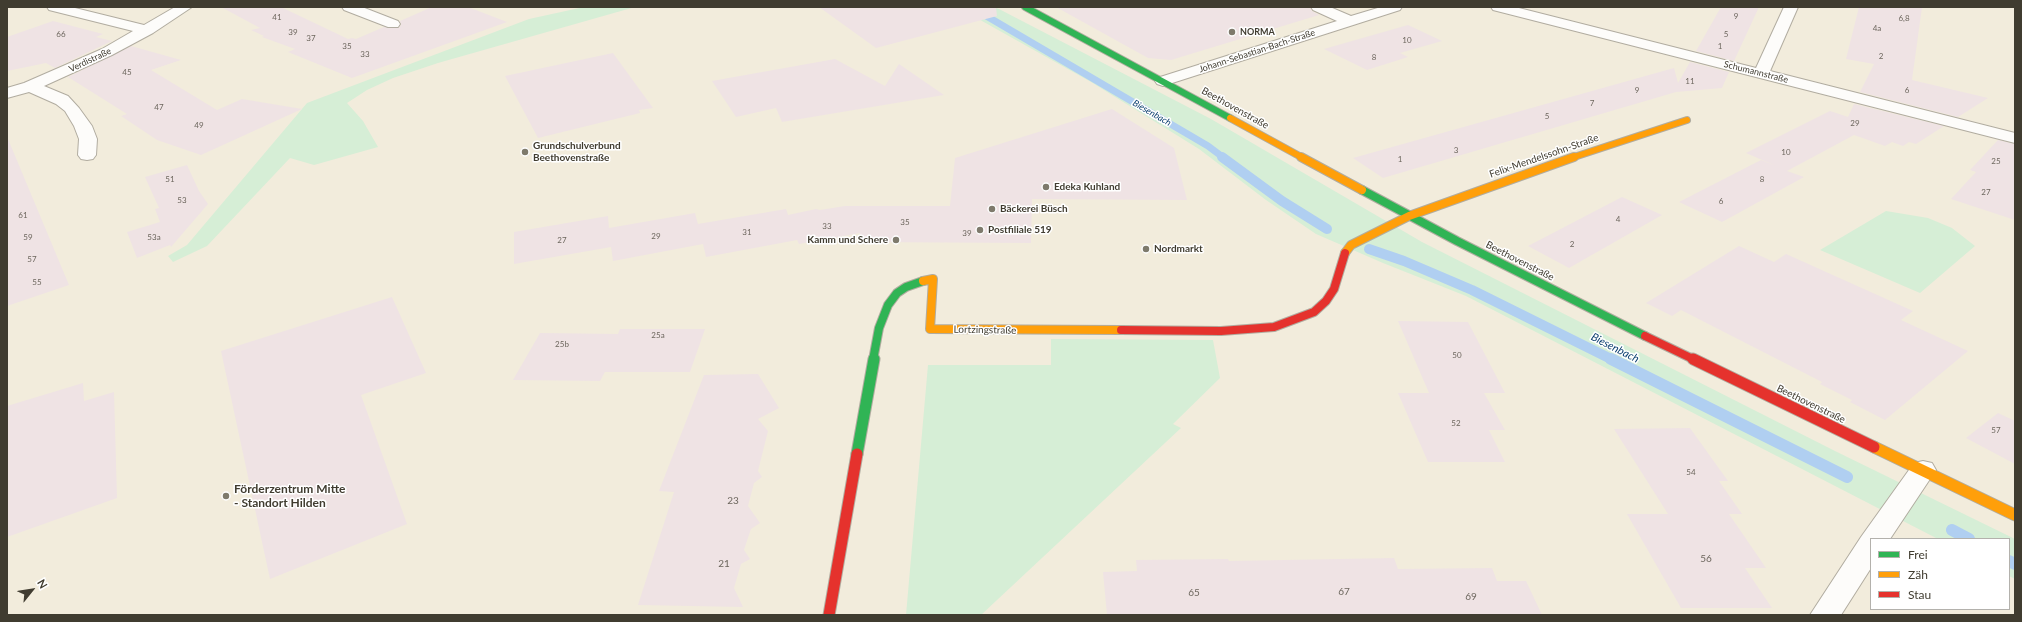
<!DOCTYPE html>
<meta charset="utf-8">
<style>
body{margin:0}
#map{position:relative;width:2022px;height:622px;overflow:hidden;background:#f2ecdc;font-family:Lato,sans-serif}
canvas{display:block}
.frame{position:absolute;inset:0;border:8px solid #403c30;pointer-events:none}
.legend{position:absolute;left:1870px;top:538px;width:140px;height:72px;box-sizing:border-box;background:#fff;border:1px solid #b3b1ac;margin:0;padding:5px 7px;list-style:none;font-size:12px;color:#403c30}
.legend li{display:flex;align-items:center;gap:8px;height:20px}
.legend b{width:20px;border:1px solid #b3b1ac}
.north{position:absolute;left:12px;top:570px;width:40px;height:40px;-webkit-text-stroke:3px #fff;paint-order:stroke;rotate:60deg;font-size:11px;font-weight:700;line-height:16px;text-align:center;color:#403c30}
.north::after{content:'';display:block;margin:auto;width:14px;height:18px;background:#403c30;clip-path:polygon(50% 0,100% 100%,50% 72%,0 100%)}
</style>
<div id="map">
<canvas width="2022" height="622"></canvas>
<div class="frame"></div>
<ul class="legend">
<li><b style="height:5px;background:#30b455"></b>Frei</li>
<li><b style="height:5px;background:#ff9f0a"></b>Zäh</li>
<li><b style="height:5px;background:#e5322d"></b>Stau</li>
</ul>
<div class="north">N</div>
</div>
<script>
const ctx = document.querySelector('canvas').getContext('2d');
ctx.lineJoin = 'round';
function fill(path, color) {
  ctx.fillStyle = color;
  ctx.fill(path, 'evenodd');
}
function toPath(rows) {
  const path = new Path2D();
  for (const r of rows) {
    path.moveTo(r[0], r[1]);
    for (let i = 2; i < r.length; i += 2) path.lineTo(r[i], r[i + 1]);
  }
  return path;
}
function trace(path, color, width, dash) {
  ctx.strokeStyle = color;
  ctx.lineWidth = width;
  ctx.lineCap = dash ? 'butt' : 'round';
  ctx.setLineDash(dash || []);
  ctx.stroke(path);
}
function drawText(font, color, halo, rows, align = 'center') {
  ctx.font = font + ' Lato,sans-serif';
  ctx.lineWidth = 3;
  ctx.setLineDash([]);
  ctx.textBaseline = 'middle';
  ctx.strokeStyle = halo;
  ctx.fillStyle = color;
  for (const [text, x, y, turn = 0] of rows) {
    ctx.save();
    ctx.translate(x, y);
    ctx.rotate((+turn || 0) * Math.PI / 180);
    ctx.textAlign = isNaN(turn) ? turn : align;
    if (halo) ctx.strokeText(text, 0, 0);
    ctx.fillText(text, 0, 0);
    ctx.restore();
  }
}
fill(toPath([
 [584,7,635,7,438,63,393,78,367,90,347,103,363,121,378,147,314,165,290,158,207,246,173,262,168,256,187,245,307,103,529,19],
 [957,7,993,7,999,9,1211,119,1422,242,1835,451,2015,539,2015,579,2009,576,2009,539,1938,539,1466,296,1383,263,1316,234,1266,200,1199,149,1091,82],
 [1886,211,1928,218,1952,228,1975,246,1920,293,1820,250],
 [1051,339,1213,340,1220,378,1173,424,1181,428,981,615,906,615,928,365,1051,365]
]), '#d6eed6');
trace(toPath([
 [971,7,1208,146,1224,158]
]), '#b0cff1', 7);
trace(toPath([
 [1222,157,1282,201,1327,229],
 [1369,249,1404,261,1472,290,1613,360]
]), '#b0cff1', 10);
trace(toPath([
 [1611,359,1847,477],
 [1952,530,1969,539],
 [2009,561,2015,564]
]), '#b0cff1', 12);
fill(toPath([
 [221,7,281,7,348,39,352,38,356,39,384,27,398,28,401,25,400,21,432,7,468,7,507,22,352,78,288,52,295,49,262,37,264,36,251,30,260,28],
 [819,7,996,7,997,16,876,48],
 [1056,7,1310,7,1312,11,1319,15,1171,60,1148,58],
 [1721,7,1759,7,1734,61,1696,51],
 [1859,7,1922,7,1912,80,1988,98,1958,117,1860,92,1874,64,1846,59],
 [53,21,103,34,96,37,112,41,55,68,46,63,7,71,7,37],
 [1408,25,1442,41,1400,53,1408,57,1367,70,1324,49],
 [131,46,181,60,151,70,217,110,242,99,302,109,201,155,157,140,121,116,127,114,68,77],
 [613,53,653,108,639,110,640,113,538,138,505,76],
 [835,59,885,86,899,64,944,95,782,122,776,108,736,117,712,81],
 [1690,62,1729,72,1722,88,1676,92,1383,178,1353,158,1674,68,1678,83],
 [1854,104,1944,126,1916,144,1909,142,1903,146,1892,142,1885,146,1854,135,1787,171,1804,177,1722,222,1679,202,1761,160,1776,166,1746,153,1830,111,1848,117],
 [1112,109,1174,148,1187,200,1032,199,1031,243,857,242,860,233,799,244,797,240,706,257,703,244,613,261,611,247,514,264,514,232,608,216,609,228,695,213,699,228,698,224,786,209,788,215,816,209,820,210,845,206,950,206,955,158],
 [8,139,69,285,7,306,7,140],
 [1998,140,2015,144,2015,220,1951,199,1976,172,1970,170],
 [187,165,199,191,208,204,171,247,170,245,137,258,127,232,160,222,155,209,159,208,145,177],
 [1622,197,1662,215,1569,268,1528,246],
 [1739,246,1774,262,1786,254,1913,311,1901,320,1968,351,1885,420,1850,402,1852,400,1820,384,1822,382,1681,310,1672,316,1646,303],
 [392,297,426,373,361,395,407,524,270,579,221,351],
 [1398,321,1468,322,1505,393,1484,393,1505,430,1489,430,1505,462,1428,462,1398,393,1429,393],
 [620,329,705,329,690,372,605,372,600,381,513,380,540,333,618,334],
 [758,374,779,408,758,419,768,431,758,471,762,477,754,483,748,506,760,523,751,529,744,550,750,559,741,564,734,588,743,607,638,605,674,492,659,491,704,375],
 [83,383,84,401,114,392,117,498,7,537,7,406],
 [1998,413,2015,421,2015,464,1966,438],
 [1690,428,1728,481,1719,481,1742,514,1729,514,1766,568,1745,568,1772,608,1681,608,1627,514,1668,514,1614,429],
 [1394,558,1398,569,1492,568,1497,581,1526,581,1542,615,1107,615,1103,572,1137,571,1136,560,1228,559,1229,561]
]), '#efe3e4');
const street = toPath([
 [47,7,71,7,144,25,175,7,192,7,153,33,112,55,44,86,68,96,79,108,92,126,97,139,96,155,93,159,87,160,81,159,78,155,79,139,74,126,65,111,56,104,29,92,7,98,7,88,24,83,102,49,133,31,49,10,47,7],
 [342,7,362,7,398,21,400,24,398,27,388,27,344,10,342,7],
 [1311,7,1330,7,1351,16,1381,7,1402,7,1400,10,1169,84,1163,86,1157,84,1155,81,1157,78,1337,21,1313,10,1311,7],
 [1491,7,1515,7,1756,68,1784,7,1798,7,1770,71,2015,133,2015,143,1493,10,1491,7],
 [1923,461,1932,463,1936,470,1890,539,1871,539,1871,568,1841,615,1810,615,1861,537,1914,463,1923,461]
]);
const fastFar2 = toPath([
 [1025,7,1230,118]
]);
const fastFar1 = toPath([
 [1362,190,1457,241,1645,336],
 [873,360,879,328,888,305,897,293,906,287,923,281]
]);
const fast = toPath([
 [857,454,874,359]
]);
const slowFar2 = toPath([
 [1230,118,1303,158],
 [1571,158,1687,120]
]);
const slowFar1 = toPath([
 [1301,157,1362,190],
 [1345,253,1351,245,1409,216,1574,157],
 [923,281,933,279,930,329,1121,330]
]);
const slow = toPath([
 [1874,447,2015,515]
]);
const jamFar1 = toPath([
 [1121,330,1221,331,1274,327,1314,312,1326,301,1334,289,1345,253],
 [1645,336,1695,360]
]);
const jam = toPath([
 [1693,359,1874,447],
 [829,615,857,454]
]);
trace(street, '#b1aca0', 2);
trace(fastFar2, '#b1aca0', 8);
trace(fastFar1, '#b1aca0', 10);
trace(fast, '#b1aca0', 13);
trace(slowFar2, '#b1aca0', 8);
trace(slowFar1, '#b1aca0', 10);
trace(slow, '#b1aca0', 13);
trace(jamFar1, '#b1aca0', 10);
trace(jam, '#b1aca0', 13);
fill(street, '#fdfcfa');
trace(fastFar2, '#30b455', 6);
trace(fastFar1, '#30b455', 8);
trace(fast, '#30b455', 11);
trace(slowFar2, '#ff9f0a', 6);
trace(slowFar1, '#ff9f0a', 8);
trace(slow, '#ff9f0a', 11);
trace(jamFar1, '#e5322d', 8);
trace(jam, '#e5322d', 11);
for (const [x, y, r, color] of [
 [1232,32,4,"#7e7a6c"],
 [525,152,4,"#7e7a6c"],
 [1046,187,4,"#7e7a6c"],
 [992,209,4,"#7e7a6c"],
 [980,230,4,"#7e7a6c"],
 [896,240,4,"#7e7a6c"],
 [1146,249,4,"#7e7a6c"],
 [226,496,4,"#7e7a6c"]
]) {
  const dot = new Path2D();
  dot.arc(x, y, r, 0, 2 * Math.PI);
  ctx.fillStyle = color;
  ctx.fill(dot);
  trace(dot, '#fff', 1.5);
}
drawText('8px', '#6c665d', null, [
 ["9",1736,16],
 ["41",277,17],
 ["6,8",1904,18],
 ["4a",1877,28],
 ["39",293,32],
 ["66",61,34],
 ["5",1726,34],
 ["37",311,38],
 ["10",1407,40],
 ["35",347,46],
 ["1",1720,46],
 ["33",365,54],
 ["2",1881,56],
 ["8",1374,57],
 ["45",127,72],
 ["11",1690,81],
 ["9",1637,90],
 ["6",1907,90],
 ["7",1592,103],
 ["47",159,107],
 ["5",1547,116],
 ["29",1855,123],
 ["49",199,125],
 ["3",1456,150],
 ["10",1786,152],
 ["1",1400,159],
 ["25",1996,161],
 ["51",170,179],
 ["8",1762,179],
 ["27",1986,192],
 ["53",182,200],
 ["6",1721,201],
 ["61",23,215],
 ["4",1618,219],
 ["35",905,222],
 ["33",827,226],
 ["31",747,232],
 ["39",967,233],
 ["29",656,236],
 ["59",28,237],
 ["53a",154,237],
 ["27",562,240],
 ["2",1572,244],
 ["57",32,259],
 ["55",37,282],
 ["25a",658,335],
 ["25b",562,344],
 ["50",1457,355],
 ["52",1456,423],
 ["57",1996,430],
 ["54",1691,472]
]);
drawText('bold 9px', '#403c30', '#fff', [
 ["NORMA",1240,32]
], 'left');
drawText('9px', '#403c30', '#fff', [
 ["Johann-Sebastian-Bach-Straße",1257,51,-18],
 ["Verdistraße",90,60,-25],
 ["Schumannstraße",1756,72,14]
]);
drawText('italic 9px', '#093d6e', '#fff', [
 ["Biesenbach",1152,113,30]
]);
drawText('10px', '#403c30', '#fff', [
 ["Beethovenstraße",1235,108,29],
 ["Felix-Mendelssohn-Straße",1544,156,-19],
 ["Beethovenstraße",1520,261,27],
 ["Lortzingstraße",985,330,1],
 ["Beethovenstraße",1811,404,26]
]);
drawText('bold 10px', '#403c30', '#fff', [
 ["Grundschulverbund",533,146],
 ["Beethovenstraße",533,158],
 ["Edeka Kuhland",1054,187],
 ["Bäckerei Büsch",1000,209],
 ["Postfiliale 519",988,230],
 ["Kamm und Schere",888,240,"right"],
 ["Nordmarkt",1154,249]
], 'left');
drawText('10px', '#6c665d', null, [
 ["23",733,501],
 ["56",1706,559],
 ["21",724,564],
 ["67",1344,592],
 ["65",1194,593],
 ["69",1471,597]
]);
drawText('italic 11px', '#093d6e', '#fff', [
 ["Biesenbach",1615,348,27]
]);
drawText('bold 12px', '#403c30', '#fff', [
 ["Förderzentrum Mitte",234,489],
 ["- Standort Hilden",234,503]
], 'left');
</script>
